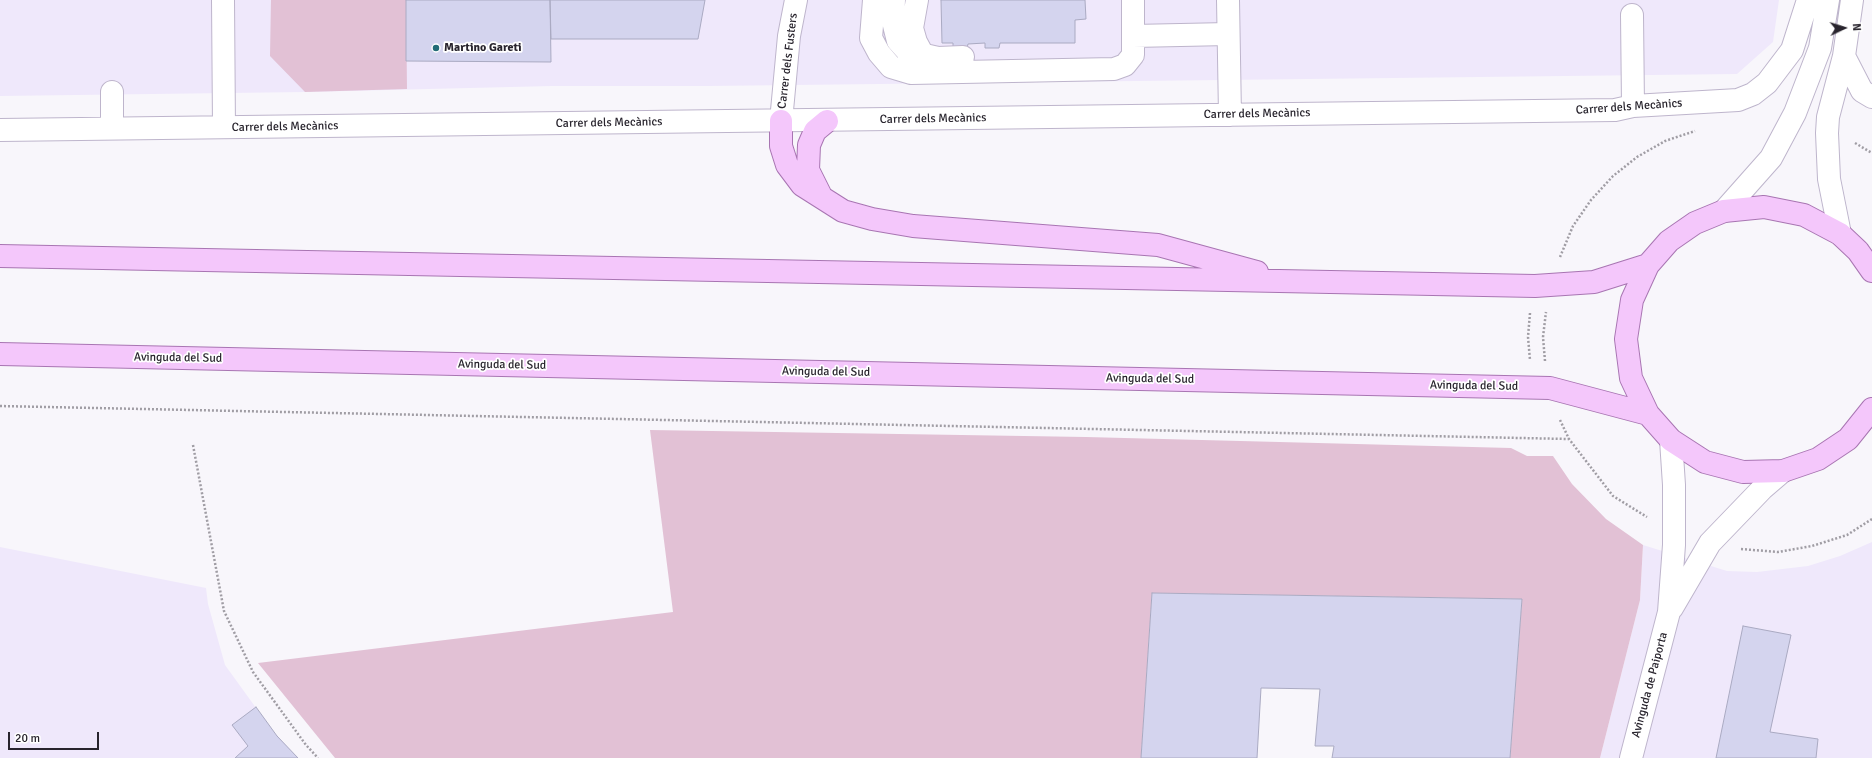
<!DOCTYPE html>
<meta charset="utf-8">
<style>
body{margin:0}
#map{position:relative;width:1872px;height:758px;overflow:hidden;background:#f8f6fb;font-family:Signika,sans-serif}
canvas{display:block}
.north{position:absolute;left:1824px;top:8px;width:40px;height:40px;-webkit-text-stroke:3px #fff;paint-order:stroke;rotate:86deg;font-size:11px;font-weight:700;line-height:16px;text-align:center;color:#28242d}
.north::after{content:'';display:block;margin:auto;width:14px;height:18px;background:#28242d;clip-path:polygon(50% 0,100% 100%,50% 72%,0 100%)}
.scale{position:absolute;left:8px;top:732px;width:91px;height:18px;box-sizing:border-box;border:2px solid #28242d;border-top:0;padding-left:5px;font-size:12px;line-height:14px;white-space:nowrap;color:#28242d;-webkit-text-stroke:3px #fff;paint-order:stroke}
</style>
<div id="map">
<canvas width="1872" height="758"></canvas>
<div class="north">N</div>
<div class="scale">20 m</div>
</div>
<script>
const ctx = document.querySelector('canvas').getContext('2d');
ctx.lineJoin = 'round';
function fill(path, color) {
  ctx.fillStyle = color;
  ctx.fill(path, 'evenodd');
}
function toPath(rows) {
  const path = new Path2D();
  for (const r of rows) {
    path.moveTo(r[0], r[1]);
    for (let i = 2; i < r.length; i += 2) path.lineTo(r[i], r[i + 1]);
  }
  return path;
}
function trace(path, color, width, dash) {
  ctx.strokeStyle = color;
  ctx.lineWidth = width;
  ctx.lineCap = dash ? 'butt' : 'round';
  ctx.setLineDash(dash || []);
  ctx.stroke(path);
}
function drawText(font, color, halo, rows, align = 'center') {
  ctx.font = font + ' Signika,sans-serif';
  ctx.lineWidth = 3.5;
  ctx.setLineDash([]);
  ctx.textBaseline = 'middle';
  ctx.strokeStyle = halo;
  ctx.fillStyle = color;
  for (const [text, x, y, turn = 0] of rows) {
    ctx.save();
    ctx.translate(x, y);
    ctx.rotate((+turn || 0) * Math.PI / 180);
    ctx.textAlign = isNaN(turn) ? turn : align;
    if (halo) ctx.strokeText(text, 0, 0);
    ctx.fillText(text, 0, 0);
    ctx.restore();
  }
}
fill(toPath([
 [0,0,1779,0,1773,42,1737,74,708,86,552,86,305,92,0,96],
 [1872,542,1872,758,1600,758,1640,600,1643,545,1727,571,1757,572,1808,566,1840,556],
 [0,547,206,588,208,604,225,665,272,730,298,758,0,758]
]), '#efe8fb');
fill(toPath([
 [271,0,406,0,407,89,305,92,270,56],
 [650,430,1086,437,1511,448,1527,456,1553,456,1572,484,1606,519,1643,545,1640,600,1600,758,1510,758,1522,599,1152,593,1141,758,335,758,258,663,673,612]
]), '#e2c1d5');
const building = toPath([
 [406,0,550,0,551,62,406,61,406,0],
 [550,0,705,0,698,39,551,39,550,0],
 [941,0,1085,0,1086,19,1075,20,1075,43,1000,43,999,48,985,48,985,43,968,44,967,48,953,48,953,43,942,43,941,0],
 [1152,593,1522,599,1510,758,1332,758,1334,746,1315,746,1320,689,1261,688,1257,758,1141,758,1152,593],
 [1743,626,1791,635,1770,732,1818,739,1816,758,1716,758,1743,626],
 [256,707,277,736,298,758,235,758,248,746,232,725,256,707]
]);
fill(building, '#d4d4ee');
trace(building, '#aaaac2', 1);
const minor = toPath([
 [223,0,224,127],
 [874,0,871,38,879,53,891,67,911,73,1114,69,1125,65,1133,55,1133,0],
 [894,0,893,21,898,41,907,51,938,58,963,57],
 [917,0,912,28,916,42,923,55],
 [1228,0,1230,115],
 [1632,15,1633,106],
 [1133,36,1228,34],
 [1844,56,1862,91,1872,97],
 [112,92,112,128],
 [781,121,789,36,796,0],
 [0,130,1615,110,1633,106,1738,100,1753,94,1767,83,1792,50,1808,0],
 [1724,211,1771,158,1795,113,1820,48,1828,0],
 [1840,234,1829,179,1827,133,1828,117,1844,56,1852,0],
 [1672,608,1710,543,1762,489,1783,471],
 [1631,758,1669,612,1674,545,1674,485,1671,440]
]);
const major = toPath([
 [781,121,781,146,787,165,802,185,843,211,872,219,913,226,1158,245,1257,272],
 [820,194,808,170,809,145,815,131,827,121],
 [0,256,1535,286,1594,282,1648,265],
 [1872,271,1858,251,1840,234,1804,215,1764,207,1724,211,1695,223,1669,241,1648,265,1632,300,1626,339,1631,378,1648,414,1671,440,1705,462,1743,472,1783,471,1818,459,1848,439,1872,409],
 [0,354,1550,388,1648,414]
]);
trace(minor, '#beb5cc', 24);
trace(major, '#a875b2', 24);
trace(toPath([
 [1855,143,1872,153],
 [1560,257,1573,226,1591,200,1613,176,1637,157,1665,141,1695,131],
 [1530,313,1528,337,1530,360],
 [1545,361,1543,337,1546,312],
 [0,406,1569,439],
 [1560,420,1569,439,1613,496,1647,517],
 [193,445,224,611,253,672,306,745,318,758],
 [1741,549,1778,552,1812,546,1847,535,1872,519]
]), '#a09da4', 2.5, [2, 2]);
trace(minor, '#fff', 22);
trace(major, '#f4c7fb', 22);
for (const [x, y, r, color] of [
 [436,48,4,"#226b76"]
]) {
  const dot = new Path2D();
  dot.arc(x, y, r, 0, 2 * Math.PI);
  ctx.fillStyle = color;
  ctx.fill(dot);
  trace(dot, '#fff', 1.5);
}
drawText('bold 12px', '#28242d', '#fff', [
 ["Martino Gareti",444,48]
], 'left');
drawText('12px', '#28242d', '#fff', [
 ["Carrer dels Fusters",788,61,-83],
 ["Carrer dels Mecànics",1629,107,-4],
 ["Carrer dels Mecànics",1257,114,-1],
 ["Carrer dels Mecànics",933,119,-1],
 ["Carrer dels Mecànics",609,123,-1],
 ["Carrer dels Mecànics",285,127,-1],
 ["Avinguda del Sud",178,358,1],
 ["Avinguda del Sud",502,365,1],
 ["Avinguda del Sud",826,372,1],
 ["Avinguda del Sud",1150,379,1],
 ["Avinguda del Sud",1474,386,1],
 ["Avinguda de Paiporta",1650,685,-75]
]);
</script>
